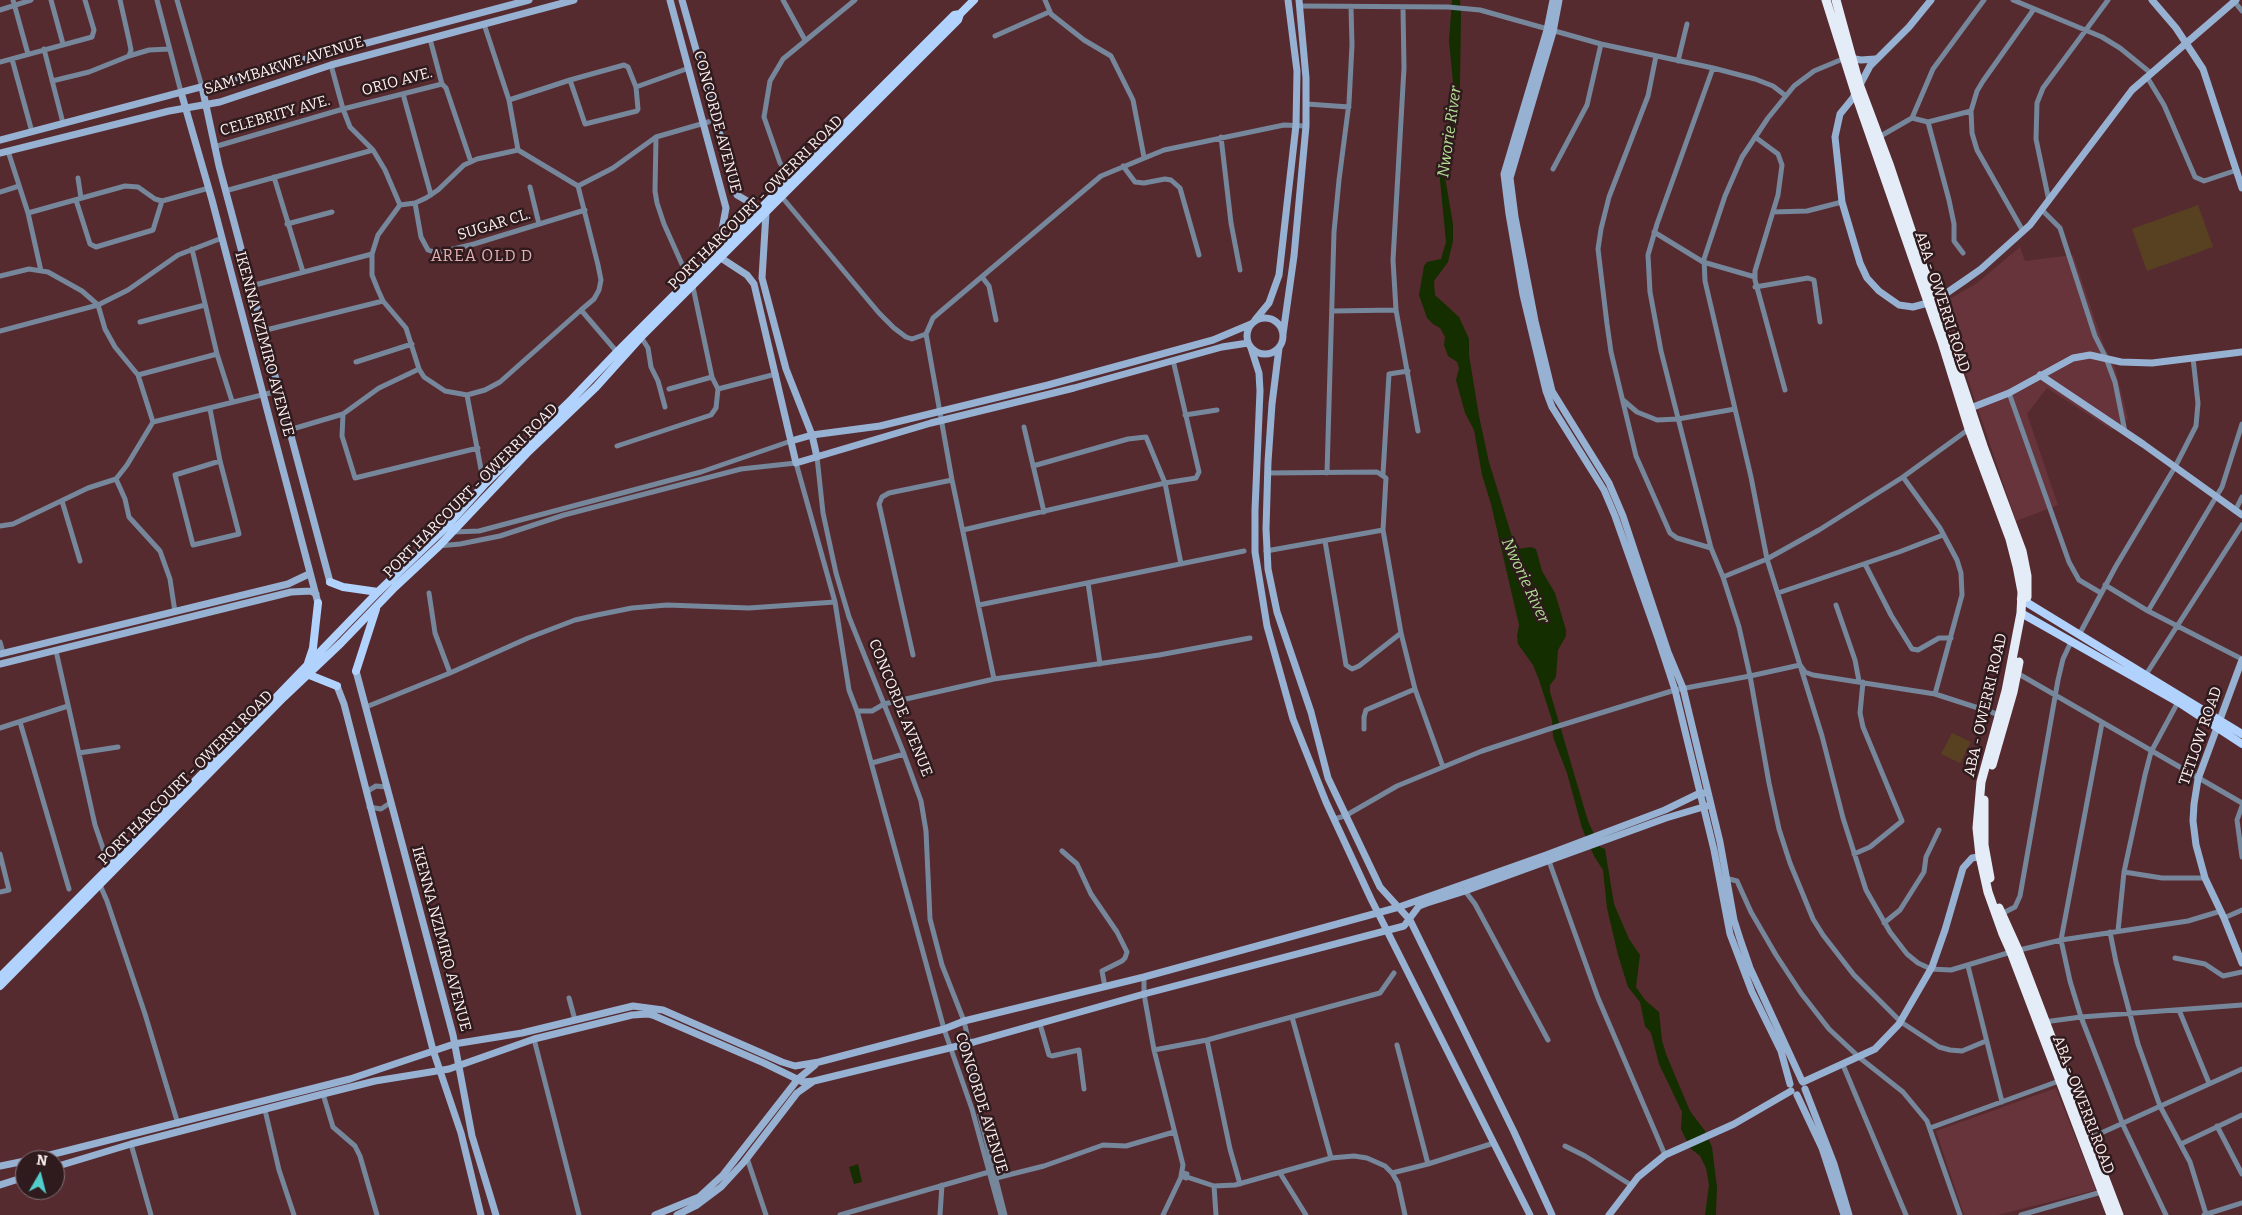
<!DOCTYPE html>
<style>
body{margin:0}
#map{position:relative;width:2242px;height:1215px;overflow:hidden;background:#562b30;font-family:Bitter,serif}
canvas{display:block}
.north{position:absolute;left:15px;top:1150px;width:50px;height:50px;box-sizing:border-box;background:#2f1b1d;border:1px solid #817072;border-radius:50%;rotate:8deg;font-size:14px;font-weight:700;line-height:20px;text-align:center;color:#fcf0f1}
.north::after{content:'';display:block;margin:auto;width:18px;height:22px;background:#53cdcb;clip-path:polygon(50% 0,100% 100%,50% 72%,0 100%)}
</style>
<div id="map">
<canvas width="2242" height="1215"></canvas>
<div class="north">N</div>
</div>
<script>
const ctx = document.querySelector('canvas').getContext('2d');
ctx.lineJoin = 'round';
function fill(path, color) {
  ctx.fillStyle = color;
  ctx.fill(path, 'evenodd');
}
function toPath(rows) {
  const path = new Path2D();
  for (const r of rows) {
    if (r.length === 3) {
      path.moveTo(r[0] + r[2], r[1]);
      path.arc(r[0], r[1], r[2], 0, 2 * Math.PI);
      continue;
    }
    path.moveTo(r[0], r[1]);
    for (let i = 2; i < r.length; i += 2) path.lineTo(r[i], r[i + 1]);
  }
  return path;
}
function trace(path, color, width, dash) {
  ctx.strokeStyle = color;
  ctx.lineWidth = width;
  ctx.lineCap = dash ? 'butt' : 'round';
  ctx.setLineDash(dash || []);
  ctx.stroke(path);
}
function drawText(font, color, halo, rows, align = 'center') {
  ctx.font = font + ' Bitter,serif';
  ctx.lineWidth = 5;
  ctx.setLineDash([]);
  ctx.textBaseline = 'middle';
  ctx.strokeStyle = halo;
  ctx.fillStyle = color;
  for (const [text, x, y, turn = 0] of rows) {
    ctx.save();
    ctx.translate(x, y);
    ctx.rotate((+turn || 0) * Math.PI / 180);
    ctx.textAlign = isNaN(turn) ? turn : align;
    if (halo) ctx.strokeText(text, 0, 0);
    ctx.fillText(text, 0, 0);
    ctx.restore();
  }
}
fill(toPath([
 [2020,247,2025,261,2073,255,2104,346,2114,365,2128,419,2112,430,2047,388,2027,414,2058,505,2016,521,1942,303,1977,283],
 [2056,1088,2096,1190,1998,1215,1964,1215,1936,1131]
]), '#66343a');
fill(toPath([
 [2198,205,2213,247,2147,271,2132,229],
 [1952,733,1971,742,1960,763,1941,754]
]), '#574121');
fill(toPath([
 [1452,0,1460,0,1461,13,1460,87,1452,142,1445,165,1445,177,1453,224,1453,241,1448,262,1434,281,1435,295,1459,317,1469,339,1469,355,1479,416,1489,462,1513,540,1518,549,1531,547,1536,549,1542,571,1555,593,1566,630,1566,636,1558,650,1556,677,1550,685,1550,692,1588,821,1600,847,1605,849,1614,904,1629,939,1640,955,1636,987,1645,1000,1659,1012,1662,1040,1666,1054,1690,1111,1705,1131,1712,1147,1717,1187,1716,1215,1705,1215,1709,1185,1706,1168,1700,1156,1690,1148,1681,1129,1682,1112,1659,1064,1651,1033,1645,1026,1640,1002,1628,987,1618,955,1607,908,1603,870,1594,856,1582,828,1567,773,1553,737,1552,720,1539,680,1533,665,1518,644,1517,636,1519,625,1491,504,1482,475,1474,430,1465,413,1456,380,1459,368,1457,362,1448,356,1444,345,1445,337,1440,328,1433,324,1427,318,1419,295,1424,266,1427,262,1441,259,1446,242,1439,170,1446,145,1454,93,1449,41],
 [858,1164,862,1182,854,1184,849,1167]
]), '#142e00');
trace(toPath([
 [13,0,28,54],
 [51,0,63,44],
 [157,0,181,92],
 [177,0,202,87],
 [783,0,805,40],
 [1045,0,1051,14,1084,40,1111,56,1133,100,1144,157],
 [2013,0,2102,37,2120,48,2152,74],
 [2233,0,2242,11],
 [1300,6,1448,7,1480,10,1601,44,1713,68,1755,79,1773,86,1786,96],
 [0,10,31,0],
 [484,24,509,100,518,150],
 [995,36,1049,12],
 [44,49,63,123],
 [129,56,149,50,169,49],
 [1656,56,1648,96,1609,197,1601,229,1598,249,1607,324,1611,352,1636,456,1670,533,1677,538,1711,548,1723,577],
 [1845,58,1814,71,1794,86,1768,118,1742,157,1725,196,1704,259,1705,281,1751,477,1767,559,1800,665,1805,672,1813,675,1935,694,2000,715],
 [12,59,32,132],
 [1678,61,1687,24],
 [0,62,92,37,94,30,85,0],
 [331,65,343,109,350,127,373,150,385,170,400,205],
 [2147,77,2164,105,2195,177,2204,181,2237,170],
 [52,81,89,72,129,56,131,50,129,40,120,0],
 [442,84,446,88,471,162],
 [636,87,689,68],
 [403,94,431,195],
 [509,100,570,80,624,65,628,67,636,87,638,109,637,111,585,124,570,80],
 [1307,104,1349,107],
 [1912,118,1928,122,1971,111],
 [1928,122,1949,200,1954,224,1954,241,1963,253],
 [656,137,655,191,657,203,664,224,689,280],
 [1221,137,1231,223,1240,270],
 [1755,137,1778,154,1782,165,1778,195,1755,271,1755,280,1785,390],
 [1879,137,1912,118,1933,69,1984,0],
 [214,147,343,109,442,84,430,39],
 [518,150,578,186,598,265,601,280,599,290,594,299,581,310,500,382,485,390,467,395,445,391,424,377,419,369,406,328,383,301,378,290,372,275,372,254,378,235,400,205,415,203,426,198,438,190,464,165,477,159,518,150],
 [8,151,28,213,41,271],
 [1123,166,1135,182,1144,183,1165,179,1171,180,1180,188,1199,255],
 [1553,169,1587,105,1601,44],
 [274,177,303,272],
 [78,178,81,198],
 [793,179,780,163,764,117,770,81,783,59,855,0],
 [578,186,613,168,656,137,715,120],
 [530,187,539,224],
 [225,191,373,150],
 [0,192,19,186],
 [781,196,879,313,894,328,906,337,912,339,926,334,933,318,1101,176,1164,150,1284,125,1306,126],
 [76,200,90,244,96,247,153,230,162,201],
 [2049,201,2036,139,2037,103,2043,88,2108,0],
 [415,203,421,237,428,250,437,253,474,244,585,210],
 [2042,210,2060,228,2095,336,2106,358,2115,382,2125,432],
 [1773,212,1807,211,1842,202],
 [28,213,125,186,138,187,155,199,162,201,209,188],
 [287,224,332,212],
 [2023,231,1977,150,1972,133,1971,111,1977,91,1983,81,2034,9],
 [1654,232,1703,262,1755,277],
 [192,249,217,354,232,401],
 [0,276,29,269,48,272,82,291,98,305,128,290,178,255,222,238],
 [982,277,989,286,996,320],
 [251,286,372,254],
 [693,287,712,377,718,389],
 [1755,287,1808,278,1814,280,1820,322],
 [581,310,617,352],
 [1396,310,1418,431],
 [1332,311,1396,310,1393,260,1404,68,1403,8],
 [140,322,205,305],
 [0,331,98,305,105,329,115,347,138,375,153,422,127,465,116,479,88,488,13,524,0,526],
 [262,331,383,301],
 [926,334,952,480,994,679],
 [641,337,648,348,651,367,658,381,665,407],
 [356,362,412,344],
 [138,375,217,354],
 [669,389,712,377],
 [2009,393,2069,562,2079,580,2101,593],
 [467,395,484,485],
 [1623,400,1637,412,1657,420,1678,419,1735,409],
 [210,409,220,461,239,534,193,545,175,475,220,461],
 [343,414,342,436,355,478,478,448],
 [1185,415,1217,410],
 [153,422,278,391],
 [1024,427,1044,512],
 [1969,429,1903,477,1819,530,1767,559,1723,577,1739,627,1750,676,1769,783,1779,829,1790,863,1813,919,1823,935,1854,975,1901,1022,1939,1047,1950,1050,1962,1051,1986,1041],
 [289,430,343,414,379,388,419,369],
 [617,446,711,415,716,408,718,389,776,374],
 [817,457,823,513,836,573,849,617,904,754,921,801,926,831,930,919,942,965,964,1021,969,1043,980,1116,1005,1215],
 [1033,466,1128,439,1146,437,1165,483,1181,564],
 [1268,473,1377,472,1386,478,1383,530,1401,633,1415,689,1443,767],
 [1327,473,1334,232,1339,180,1349,103,1352,45,1351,7],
 [1383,474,1389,374,1408,371],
 [1903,477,1940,528,1957,560,1961,573,1962,595,1935,694],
 [116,479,125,499,129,517,160,551,170,579,175,612],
 [62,501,80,561],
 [2235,511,2242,497],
 [963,530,1165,483,1196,478,1199,472,1173,360],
 [453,532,479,531,701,472,791,441],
 [1325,541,1346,665,1352,669,1359,666,1401,633],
 [438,546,460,544,500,536,564,515,741,469,796,463,835,602,849,690,857,711,944,1029,972,1109,1001,1215],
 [1711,548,1661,351,1650,292,1648,255,1657,224,1713,68],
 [1266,551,1383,530],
 [1865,564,1891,615,1912,649,1918,650,1939,638,1951,638],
 [1088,583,1100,664],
 [2105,585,2148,611,2242,659],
 [429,593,435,633,450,673],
 [1778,593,1899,552,1943,535],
 [979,605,1244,551],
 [1836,605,1855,660,1859,681],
 [2148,611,2222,487,2242,424],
 [2079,635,2116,566,2175,467,2196,426,2198,403,2193,358],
 [0,642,3,653],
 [56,651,95,825,109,866],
 [913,655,879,504,882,497,889,493,952,480],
 [2017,673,2242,803],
 [2145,676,2242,525],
 [366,707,450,673,528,638,575,620,597,615,632,608,667,605,749,608,835,602],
 [857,711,872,711,884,704,994,679,1159,655,1250,638],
 [20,722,69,889],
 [2102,723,2061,940,2070,981,2081,1017,2123,1125,2166,1215],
 [0,728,68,706],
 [1364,729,1364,717,1366,710,1415,689],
 [79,753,118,747],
 [872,763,904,754],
 [366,792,376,786,386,787],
 [2242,806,2237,820,2242,857],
 [369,807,381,809,390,803],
 [1334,819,1345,816,1397,786,1482,751,1552,728,1675,690,1750,676,1800,665,1822,736,1843,818,1866,890,1890,932,1907,954,1918,963,1931,969,1951,970,2011,952,2061,940,2188,921,2221,911],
 [1062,851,1077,864,1091,894,1117,932,1127,952,1125,958,1122,961,1102,971,1105,987],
 [0,854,9,890,0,892],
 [1854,854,1870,847,1902,821,1863,727,1860,713,1863,682],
 [1549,861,1598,998,1665,1155],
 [2124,872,2162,878,2205,878],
 [1725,878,1737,881,1751,912,1776,955,1801,993,1829,1029,1860,1058,1903,1092,1927,1121,1960,1215],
 [100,885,107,901,145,1014,178,1124],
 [1465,891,1475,904,1548,1040],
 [2001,914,2015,907,2020,896,2058,680,2063,659,2071,642],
 [2224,918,2242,910],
 [1884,923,1900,910,1924,872,1926,857,1939,830],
 [2118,931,2124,872,2145,775,2151,752,2178,702],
 [2110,932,2116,962,2138,1044,2160,1106,2190,1162,2206,1214],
 [2175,958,2205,964,2223,976,2242,972],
 [1968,966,2002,1102],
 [1144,977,1144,994,1154,1050,1183,1165,1181,1176,1186,1178,1187,1174,1183,1173],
 [569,998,575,1020],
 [2179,1010,2209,1083],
 [1292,1017,1331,1158],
 [2044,1022,2081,1017,2242,1005],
 [1040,1024,1049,1055,1052,1056,1079,1050,1084,1089],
 [534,1039,579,1215],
 [1207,1040,1230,1149,1240,1184],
 [1397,1045,1428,1164],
 [1154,1050,1207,1040,1380,993,1394,973],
 [1843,1065,1906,1215],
 [323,1094,333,1127,355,1146,360,1156,377,1215],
 [265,1110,279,1170,294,1215],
 [2217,1126,2242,1174],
 [1930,1128,2059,1081],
 [2088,1139,2242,1069],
 [131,1144,151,1215],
 [2181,1144,2242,1115],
 [1565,1146,1585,1156,1631,1185],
 [747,1158,766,1215],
 [1280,1173,1306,1215],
 [1392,1173,1428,1164,1494,1143],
 [1187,1177,1214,1186,1235,1185,1331,1158,1354,1156,1367,1158,1385,1166,1392,1173,1398,1183,1405,1215],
 [996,1178,1044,1166,1103,1145,1126,1146,1174,1132],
 [1214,1186,1216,1215],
 [840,1215,989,1172],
 [940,1215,942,1185],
 [1163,1215,1182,1175],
 [2021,1215,2105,1191],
 [2204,1215,2242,1203]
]), '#76869b', 5);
trace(toPath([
 [670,0,726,208,718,251],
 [682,0,737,195,761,209],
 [1553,0,1547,30,1504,174,1509,214,1523,295,1546,391,1552,407,1604,490,1615,516,1658,638,1675,690,1714,850,1730,934,1752,992,1781,1051,1790,1084],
 [1559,0,1553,32,1510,178,1515,217,1535,321,1552,391,1609,483,1623,516,1668,652,1683,688,1720,842,1734,920,1741,942,1750,968,1802,1081],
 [1931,0,1909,27,1870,66,1853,98,1840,114,1835,137,1842,202,1860,263,1867,278,1879,291,1899,305,1913,307,1935,301,1964,281,1981,269,2030,225,2132,90,2236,0],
 [2152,0,2176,28,2203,69,2242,188],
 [1849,58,1861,60,1875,59],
 [202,87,219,166,330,582],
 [181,92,212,200,318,603],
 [0,140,529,0],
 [0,153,169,111,220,102,331,65,574,0],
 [766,213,762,278,786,369,812,435,817,457],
 [721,258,747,275,754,284,796,463,931,423,1074,388,1222,347,1248,343],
 [1265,336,18],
 [1255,320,1269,303,1279,275,1296,125,1297,71,1288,0],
 [1283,334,1294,256,1306,126,1306,78,1299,0],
 [1251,348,1259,373,1260,391,1255,510,1255,552,1267,626,1293,719,1326,802,1371,899,1530,1215],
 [1279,348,1272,404,1268,462,1266,529,1268,569,1277,612,1311,712,1328,778,1380,887,1410,920,1514,1132,1552,1215],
 [2040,375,2143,444,2242,515],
 [1968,409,2009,393,2073,358,2090,355,2121,362,2152,363,2242,352],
 [791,441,812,435,880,426,1048,385,1213,340,1251,324],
 [0,654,288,584,309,574],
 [2242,660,2198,779,2194,804,2193,821,2196,845,2205,878,2224,918,2242,963],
 [0,664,291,592,311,591,316,594],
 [356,671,453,1035,472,1136,496,1215],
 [337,686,344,704,433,1050,461,1133,481,1215],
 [1803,1082,1875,1049,1899,1024,1932,967,1945,930,1963,868,1972,858,1985,856],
 [1805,1089,1834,1164,1849,1215],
 [1797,1095,1822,1148,1844,1215],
 [30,1160,350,1079,454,1044,522,1033,633,1006,663,1010,782,1062,795,1066,819,1062,944,1029,964,1021,1144,977,1399,907,1546,855,1665,810,1700,793,1708,793],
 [0,1166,25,1161],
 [55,1167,131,1144,323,1094,375,1081,449,1069,534,1039,632,1015,648,1014,655,1016,764,1063,803,1082,814,1081,974,1042,1144,994,1404,926,1419,906,1427,903,1465,891,1666,818,1710,805],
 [0,1185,25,1177],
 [655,1215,699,1197,723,1175,798,1079,815,1065],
 [677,1215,697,1205,721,1187,744,1162,797,1093,814,1081],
 [1609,1215,1638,1177,1665,1155,1734,1124,1791,1091]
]), '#97b1d2', 7);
trace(toPath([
 [330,582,343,587,378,592],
 [2021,599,2242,734],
 [2021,613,2178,702,2242,744],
 [308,663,313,648,318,603],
 [356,671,376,609],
 [307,674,337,686],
 [0,977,198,778,378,592,447,526,484,485,572,399,617,352,954,15,960,14],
 [0,986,284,697,341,643,395,587,439,546,529,451,596,387,641,337,958,20,960,14,974,0]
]), '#b0d2fc', 8);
trace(toPath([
 [1826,0,1855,92,1942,342,1969,429,2010,539,2017,566,2022,592,2021,613,2006,691,1981,782,1977,828,1980,856,1988,892,2003,934,2011,952,2111,1215],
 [1836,0,1859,84,1889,164,1983,446,2022,551,2027,576,2027,597],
 [1992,765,2013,692,2019,662],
 [1984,800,1984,845,1990,878],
 [1999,908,2018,950,2119,1215]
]), '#e4ecf7', 9);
drawText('15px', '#fcf0f1', '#2f1b1d', [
 ["SAM MBAKWE AVENUE",284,66,-17],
 ["ORIO AVE.",397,82,-15],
 ["CELEBRITY AVE.",275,116,-16],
 ["CONCORDE AVENUE",717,122,75],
 ["PORT HARCOURT - OWERRI ROAD",756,203,-45],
 ["SUGAR CL.",494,225,-17],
 ["ABA - OWERRI ROAD",1942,302,72],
 ["IKENNA NZIMIRO AVENUE",264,344,75],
 ["PORT HARCOURT - OWERRI ROAD",471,491,-45],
 ["ABA - OWERRI ROAD",1986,705,-77],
 ["CONCORDE AVENUE",900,708,68],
 ["TETLOW ROAD",2201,736,-71],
 ["PORT HARCOURT - OWERRI ROAD",186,778,-45],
 ["IKENNA NZIMIRO AVENUE",441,939,75],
 ["CONCORDE AVENUE",981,1103,73],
 ["ABA - OWERRI ROAD",2083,1105,69]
]);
drawText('italic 16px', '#b1e094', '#2f1b1d', [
 ["Nworie River",1450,132,-82],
 ["Nworie River",1525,581,65]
]);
ctx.letterSpacing = '1px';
drawText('16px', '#e5afb3', '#2f1b1d', [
 ["AREA OLD D",482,257]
]);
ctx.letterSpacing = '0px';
</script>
